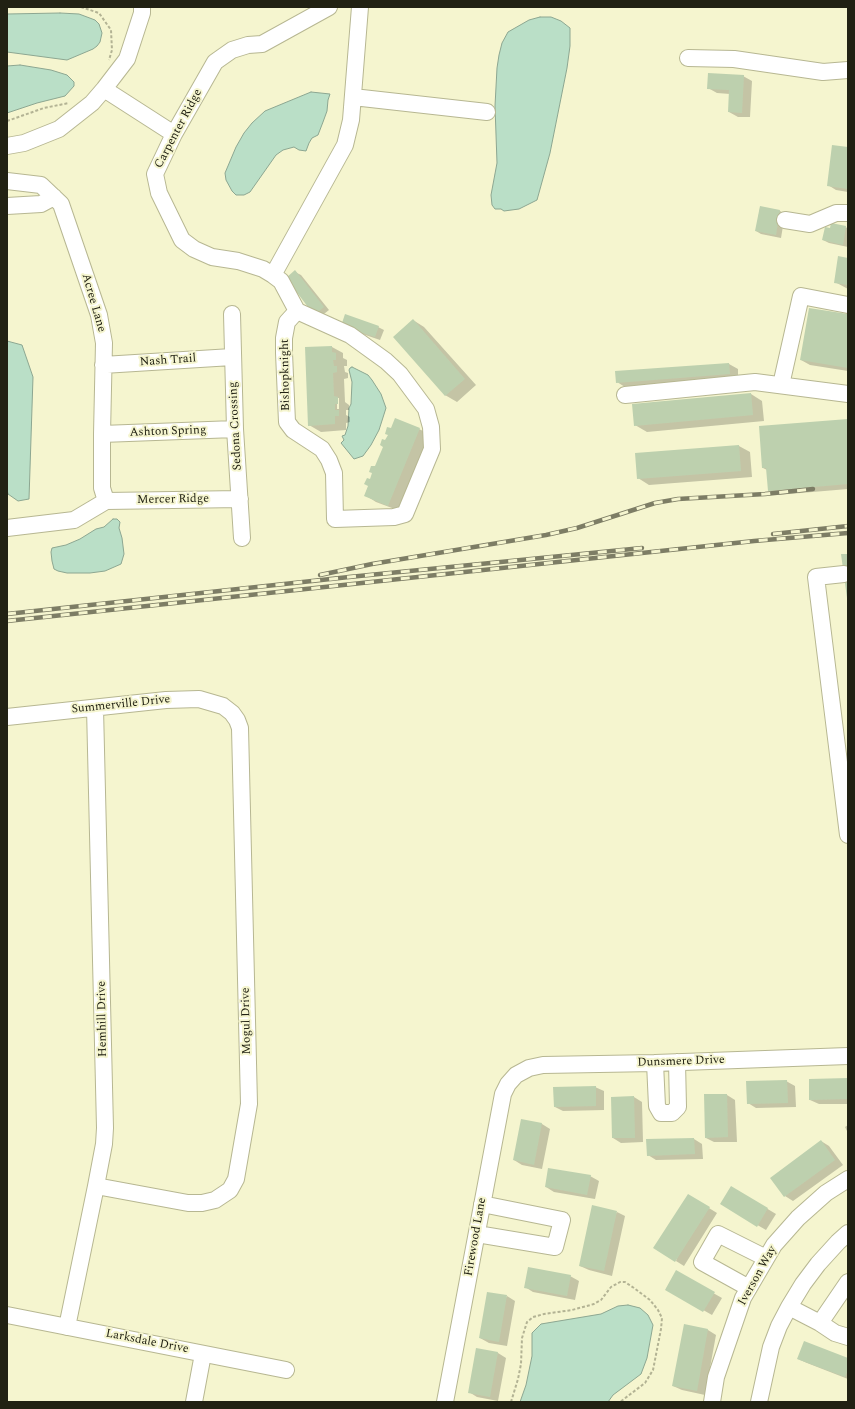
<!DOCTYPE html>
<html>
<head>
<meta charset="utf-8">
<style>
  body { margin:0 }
  #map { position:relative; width:855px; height:1409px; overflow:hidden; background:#f5f5cf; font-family:Spectral,serif }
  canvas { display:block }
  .frame { position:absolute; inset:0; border:8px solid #212113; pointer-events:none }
</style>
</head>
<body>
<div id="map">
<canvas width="855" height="1409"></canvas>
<div class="frame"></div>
</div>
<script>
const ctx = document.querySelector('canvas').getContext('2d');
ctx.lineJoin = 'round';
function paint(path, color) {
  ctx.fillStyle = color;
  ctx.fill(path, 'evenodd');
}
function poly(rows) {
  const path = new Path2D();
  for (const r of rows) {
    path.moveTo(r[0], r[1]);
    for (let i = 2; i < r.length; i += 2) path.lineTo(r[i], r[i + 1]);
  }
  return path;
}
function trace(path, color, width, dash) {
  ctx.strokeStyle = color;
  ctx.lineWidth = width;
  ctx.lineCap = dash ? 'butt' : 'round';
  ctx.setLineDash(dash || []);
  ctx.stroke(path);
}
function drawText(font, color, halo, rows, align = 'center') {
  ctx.font = font + ' Spectral,serif';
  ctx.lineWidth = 4;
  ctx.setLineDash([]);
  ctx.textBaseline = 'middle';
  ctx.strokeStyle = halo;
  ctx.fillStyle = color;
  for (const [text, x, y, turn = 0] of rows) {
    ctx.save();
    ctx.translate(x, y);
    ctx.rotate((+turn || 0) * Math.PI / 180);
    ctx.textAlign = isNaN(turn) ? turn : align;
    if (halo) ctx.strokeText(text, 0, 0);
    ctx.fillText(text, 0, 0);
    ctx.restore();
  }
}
const water = poly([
  [60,13,79,14,95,20,99,24,102,33,100,42,97,46,93,49,67,60,7,52,7,14,60,13],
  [540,17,551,17,561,21,570,28,570,46,567,68,550,153,537,200,519,209,504,211,501,209,495,209,492,205,491,195,497,163,495,106,497,68,499,55,502,43,508,32,529,20,540,17],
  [20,65,51,70,67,75,74,82,74,86,65,96,37,103,7,113,7,66,20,65],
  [311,92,330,94,328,100,327,111,323,122,318,135,312,138,309,143,306,151,299,150,294,147,283,150,276,155,250,192,244,195,236,195,232,191,226,180,225,173,236,147,244,133,252,123,265,111,311,92],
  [7,341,22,345,33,377,29,499,18,501,8,494,7,490,7,341],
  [352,367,368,375,372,380,381,394,386,408,379,430,371,445,363,456,354,459,341,443,344,440,342,436,345,435,348,426,349,408,351,404,352,382,349,370,350,368,352,367],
  [113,519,117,519,120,522,119,528,122,538,124,554,121,564,105,571,90,573,67,573,58,571,54,569,52,561,51,552,52,548,66,545,80,539,96,529,104,527,113,519],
  [628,1305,640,1308,648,1315,653,1325,647,1358,641,1374,613,1395,608,1402,520,1402,526,1385,532,1356,532,1333,541,1324,601,1314,618,1306,628,1305]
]);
const shadow = poly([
  [743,76,752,81,750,117,738,117,729,112,730,94,717,93,708,88],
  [848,148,848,192,836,190,828,185],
  [760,208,780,211,785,214,781,238,761,234,756,231],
  [832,224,848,228,848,247,829,243,823,240,831,229],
  [848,259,848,289,835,282],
  [295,272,301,275,329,310,320,317],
  [848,315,848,371,810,365,801,360],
  [413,320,424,327,476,385,457,402,445,395],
  [378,327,384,330,380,340,348,329],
  [332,347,343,353,343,358,347,360,347,366,344,366,345,372,348,373,348,378,344,379,345,402,349,405,349,410,346,410,346,415,350,417,350,422,346,423,346,430,321,432,309,425],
  [337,398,339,398,339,409,337,409],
  [729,364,738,369,738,378,625,387,617,382,616,372],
  [751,394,762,401,764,421,647,432,635,425],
  [848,420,848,489,777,495,769,490,767,470,763,468],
  [419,429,431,435,400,511,376,502,365,495,386,441],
  [739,446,750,452,752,477,649,485,638,478],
  [848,1079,848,1104,819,1104,810,1100],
  [786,1081,795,1086,796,1107,756,1108,748,1103],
  [595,1087,604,1091,604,1110,563,1111,555,1107],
  [705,1095,727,1095,735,1100,737,1142,714,1142,706,1138],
  [634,1097,642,1102,643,1142,621,1143,613,1138],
  [522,1120,542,1124,550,1129,542,1169,522,1165,514,1160],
  [848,1125,848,1133,845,1127],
  [694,1139,702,1144,703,1159,656,1160,648,1155],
  [821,1141,829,1146,843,1165,793,1201,785,1196],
  [590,1176,599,1181,595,1199,554,1192,546,1187],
  [731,1187,776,1214,766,1230,721,1204],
  [696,1200,717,1213,684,1266,676,1261],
  [617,1212,625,1216,612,1276,589,1270,580,1266],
  [676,1272,722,1298,712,1315,666,1289],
  [570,1276,579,1281,575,1300,533,1292,525,1287],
  [507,1296,515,1301,507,1346,489,1343,480,1338],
  [685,1325,708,1330,716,1335,705,1395,682,1390,673,1386],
  [477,1350,498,1353,506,1358,498,1401,477,1397,469,1392],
  [798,1359,848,1359,848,1379,807,1363]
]);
const building = poly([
  [708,73,744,75,742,113,728,112,729,90,707,89],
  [832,145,848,147,848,189,827,186],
  [760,206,780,210,776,235,755,231],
  [831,223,846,226,843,245,822,240,825,227,830,228],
  [838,256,848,258,848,285,834,283],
  [295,270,324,307,314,315,286,278],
  [809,308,848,314,848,368,800,360],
  [345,314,379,326,375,337,341,326],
  [413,319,465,379,445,396,393,337],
  [332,346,332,352,336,353,336,360,333,360,334,366,337,366,337,372,333,373,334,396,338,397,338,404,335,404,335,410,339,410,339,416,335,416,335,424,308,426,305,347],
  [729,363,730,374,616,383,615,371],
  [751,393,753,415,634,426,632,404],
  [395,418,420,428,388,506,364,496,368,486,364,484,367,478,370,479,372,473,369,472,371,466,375,466,383,447,380,445,382,439,385,440,388,435,385,434,387,427,391,428],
  [848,419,848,484,768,491,766,468,762,468,759,426],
  [739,445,741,471,637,479,635,453],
  [841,554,848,554,848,598,847,598],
  [848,1078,848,1099,809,1100,809,1079],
  [787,1080,788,1103,747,1104,746,1081],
  [596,1086,596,1106,554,1107,553,1087],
  [704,1094,727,1094,728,1137,705,1138],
  [634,1096,635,1138,612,1138,611,1097],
  [521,1119,542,1123,534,1165,513,1160],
  [694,1138,695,1154,647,1156,646,1139],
  [821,1140,835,1160,784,1197,770,1178],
  [548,1168,591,1175,587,1195,545,1187],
  [731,1186,768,1208,757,1227,720,1204],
  [688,1194,710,1207,675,1262,653,1248],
  [592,1205,617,1211,604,1271,579,1266],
  [528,1267,571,1275,567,1296,524,1288],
  [676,1270,715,1292,703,1312,665,1290],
  [487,1292,507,1295,499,1342,479,1338],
  [684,1324,708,1329,697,1391,672,1386],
  [804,1341,848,1358,848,1370,845,1377,797,1359],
  [476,1348,498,1352,490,1397,468,1393]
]);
const path = poly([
  [81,7,99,13,111,30,112,50,109,60],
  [7,121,44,108,69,103],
  [511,1402,518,1379,521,1364,522,1338,527,1322,533,1317,544,1314,572,1310,594,1304,601,1300,611,1287,620,1282,625,1282,634,1288,650,1300,658,1310,662,1318,661,1329,653,1370,645,1383,620,1402]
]);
const minor = poly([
  [688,58,734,59,823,72,848,70],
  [104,89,174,134],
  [353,97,487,112],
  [7,146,24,143,59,129,92,103,104,89,127,59,142,13,142,7],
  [7,181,41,185,61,204,99,315,104,343,102,434,102,488,106,501,74,520,7,528],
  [7,206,41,204,54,197],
  [785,220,810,224,836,213,848,213],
  [273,275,345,145,351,120,360,7],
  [297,311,287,322,284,338,284,353,287,422,293,430,322,449,329,460,334,473,335,519,394,517,405,514,432,449,431,427,426,409,400,374,386,361,350,335,297,311,281,281,273,275,263,269,238,261,212,257,194,249,182,240,159,193,155,174,174,134,215,62,232,50,248,45,262,44,329,7],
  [232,314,235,429,242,538],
  [103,365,232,357],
  [781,385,801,296,848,305],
  [625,395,755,382,848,394],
  [102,434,235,429],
  [106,501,240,499],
  [844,574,816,577,848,835],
  [7,717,166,700,199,699,223,706,232,713,237,720,240,728,249,1104,236,1179,230,1190,215,1200,202,1203,188,1203,96,1186],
  [655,1063,657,1106,661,1113,672,1113,678,1107,677,1062],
  [477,1234,555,1247,562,1220,482,1204],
  [749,1288,702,1262,718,1234,766,1258],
  [789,1307,820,1323,835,1333,848,1337],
  [7,1315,286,1370],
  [820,1323,848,1282],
  [67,1327,96,1186,104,1144,105,1128,95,708],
  [194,1402,203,1354],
  [445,1402,503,1094,508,1084,516,1075,529,1068,543,1065,655,1063,848,1056],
  [712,1402,716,1377,743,1298,774,1245,798,1218,826,1193,848,1179],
  [759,1402,771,1347,779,1326,789,1307,803,1284,818,1264,838,1242,848,1233]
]);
const rail = poly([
  [773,534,848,526],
  [320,575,372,564,546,535,577,528,655,503,678,499,765,494,813,489],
  [7,614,349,577,642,548],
  [7,621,754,541,848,533]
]);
const streetNames = [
  ["Carpenter Ridge",179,129,-62],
  ["Acree Lane",93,303,74],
  ["Nash Trail",168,361,-4],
  ["Bishopknight",286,375,-91],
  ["Sedona Crossing",236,426,-93],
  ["Ashton Spring",168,432,-2],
  ["Mercer Ridge",173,500,-1],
  ["Summerville Drive",121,705,-6],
  ["Hemhill Drive",103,1019,-91],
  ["Mogul Drive",247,1021,-91],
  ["Dunsmere Drive",681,1062,-2],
  ["Firewood Lane",476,1237,-80],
  ["Iverson Way",758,1276,-61],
  ["Larksdale Drive",147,1342,11]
];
paint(water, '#badfc7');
trace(water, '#8ca691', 1);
paint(shadow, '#0003');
paint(building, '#bdd0ae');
trace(minor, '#b7b792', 18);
trace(path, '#b3b394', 2, [3, 2]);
trace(minor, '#fff', 16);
trace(rail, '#7d7d65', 4.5);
trace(rail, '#f5f5cf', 3, [9]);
drawText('12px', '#212113', '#f5f5cf', streetNames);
</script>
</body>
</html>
